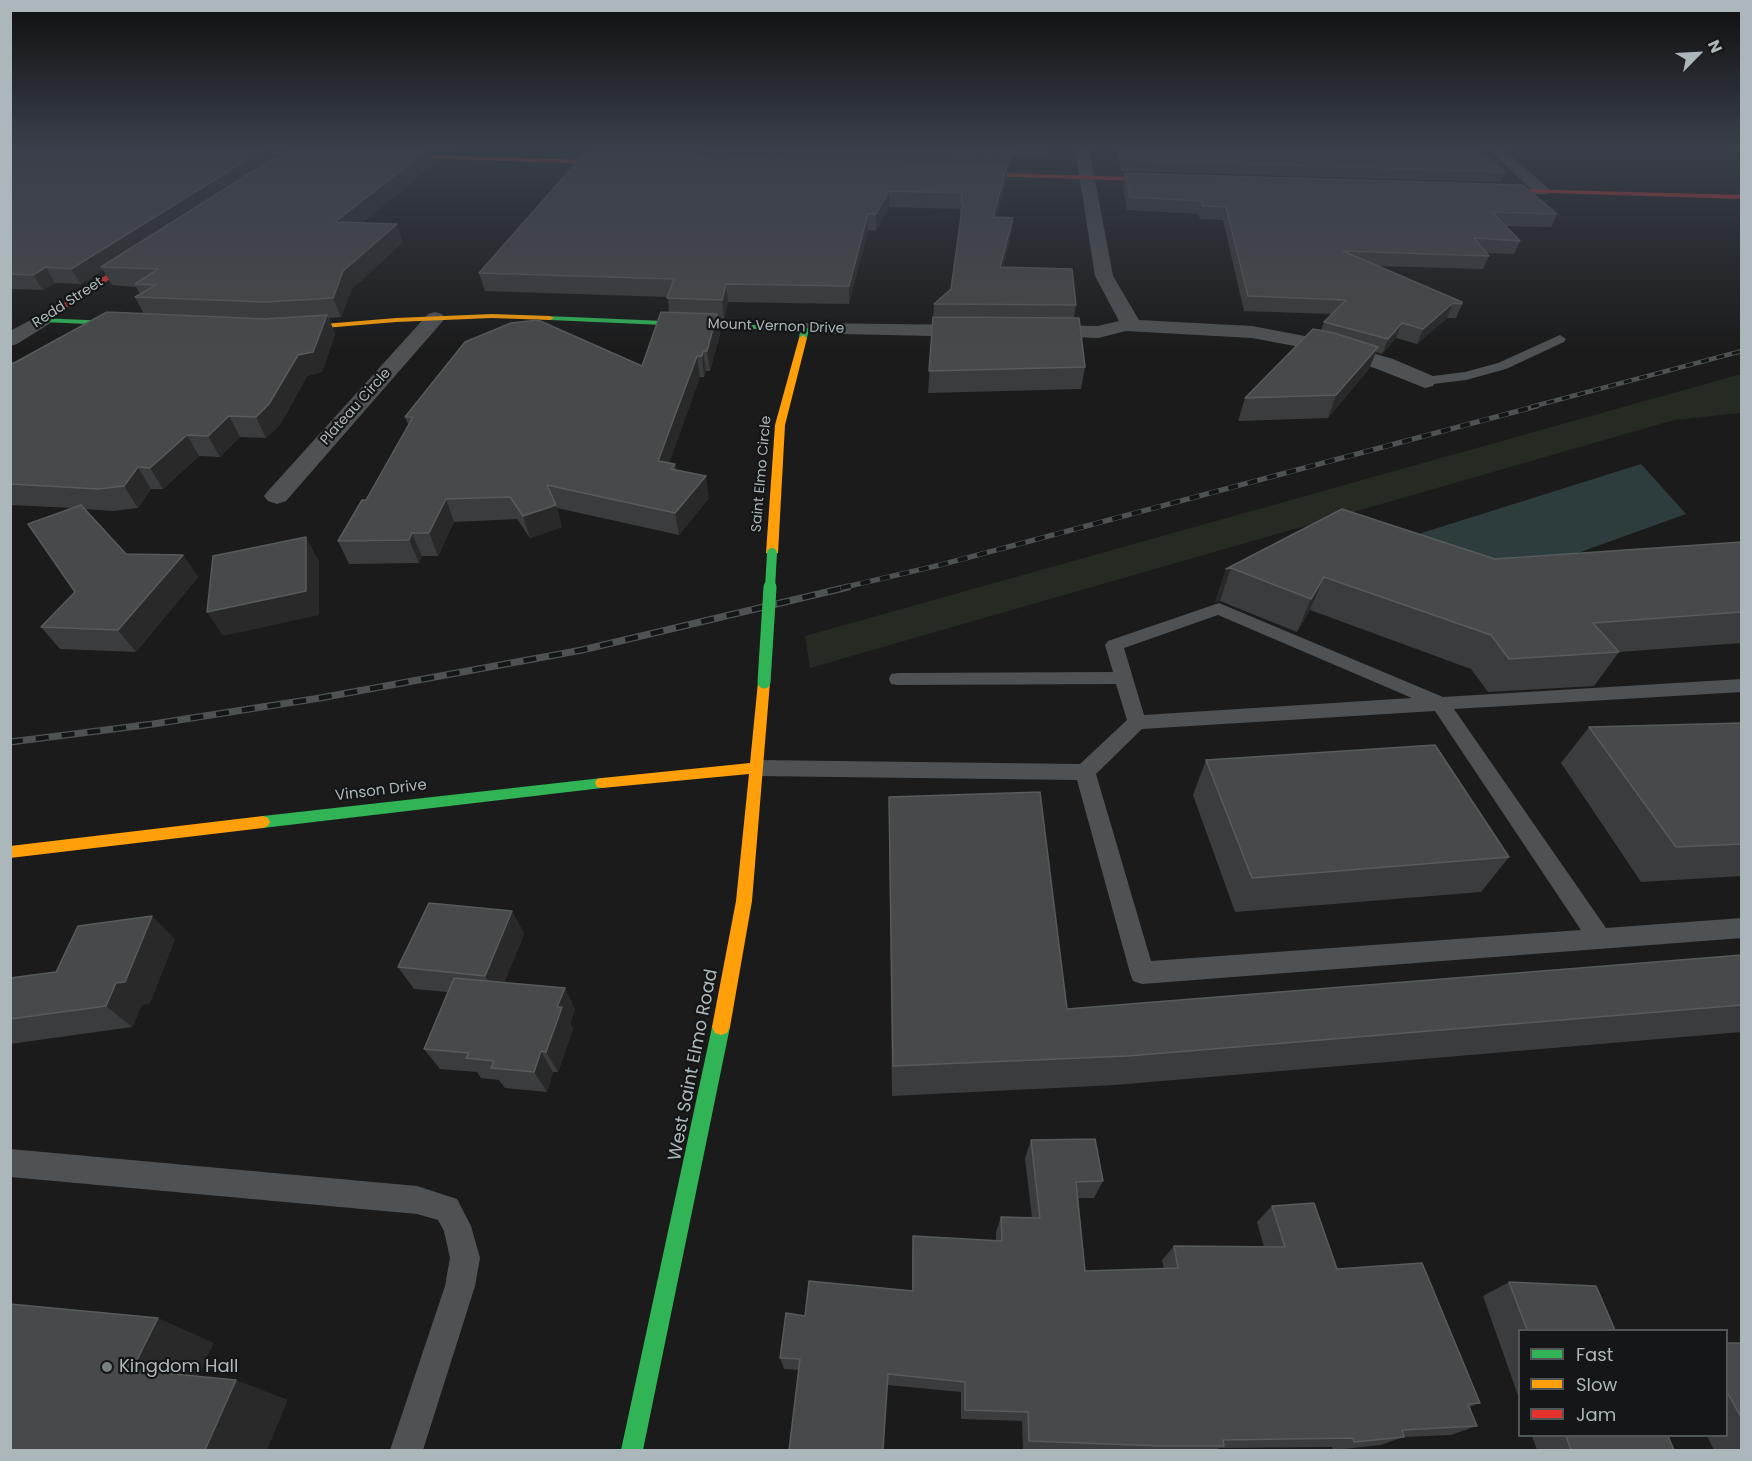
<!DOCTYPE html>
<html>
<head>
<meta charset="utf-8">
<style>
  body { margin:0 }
  #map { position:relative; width:1752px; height:1461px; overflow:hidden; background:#1b1b1b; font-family:Poppins,sans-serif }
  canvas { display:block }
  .frame { position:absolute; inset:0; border:12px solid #acb7bb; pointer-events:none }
  .legend { position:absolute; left:1518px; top:1329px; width:210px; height:108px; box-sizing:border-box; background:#151617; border:2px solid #515659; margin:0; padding:8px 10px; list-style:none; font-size:18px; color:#acb7bb }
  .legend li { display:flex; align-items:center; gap:12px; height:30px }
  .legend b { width:30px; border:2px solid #515659 }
  .north { position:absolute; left:1668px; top:24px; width:60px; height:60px; -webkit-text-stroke:4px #151617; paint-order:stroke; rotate:66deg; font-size:16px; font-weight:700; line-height:24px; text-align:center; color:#acb7bb }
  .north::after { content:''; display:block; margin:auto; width:21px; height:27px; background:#acb7bb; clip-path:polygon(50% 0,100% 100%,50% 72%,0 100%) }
</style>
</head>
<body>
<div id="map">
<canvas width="1752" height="1461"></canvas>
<div class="frame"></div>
<ul class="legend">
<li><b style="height:8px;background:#30b455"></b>Fast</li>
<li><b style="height:8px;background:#ff9f0a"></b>Slow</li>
<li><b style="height:8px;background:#e5322d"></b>Jam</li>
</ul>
<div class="north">N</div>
</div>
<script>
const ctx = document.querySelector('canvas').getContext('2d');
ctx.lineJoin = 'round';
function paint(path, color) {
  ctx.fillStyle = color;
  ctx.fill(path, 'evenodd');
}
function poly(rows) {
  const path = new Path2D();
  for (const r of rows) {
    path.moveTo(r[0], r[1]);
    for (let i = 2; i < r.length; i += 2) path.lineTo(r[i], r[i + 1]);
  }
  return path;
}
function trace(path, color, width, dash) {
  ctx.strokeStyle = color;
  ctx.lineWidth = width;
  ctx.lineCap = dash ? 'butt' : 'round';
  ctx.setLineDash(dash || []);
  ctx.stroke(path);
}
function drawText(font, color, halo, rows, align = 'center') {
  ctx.font = font + ' Poppins,sans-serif';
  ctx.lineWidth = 4.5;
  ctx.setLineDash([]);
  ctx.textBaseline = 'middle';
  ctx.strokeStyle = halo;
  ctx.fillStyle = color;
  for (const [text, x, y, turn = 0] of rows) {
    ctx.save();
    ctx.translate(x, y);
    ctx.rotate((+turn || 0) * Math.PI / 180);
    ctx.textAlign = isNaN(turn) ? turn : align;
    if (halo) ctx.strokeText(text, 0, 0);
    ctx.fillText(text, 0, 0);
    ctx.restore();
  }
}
const green = poly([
  [1741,374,1741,413,1674,420,810,668,805,636]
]);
const water = poly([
  [1641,464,1686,514,1483,587,1377,547]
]);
const lane = poly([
  [1730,148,1742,148,1742,154,1731,150,1730,148],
  [1560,335,1566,339,1564,342,1506,369,1466,380,1425,385,1419,381,1425,377,1465,372,1498,363,1560,335],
  [1219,603,1443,697,1742,679,1742,692,1454,709,1606,928,1742,918,1742,938,1142,984,1133,981,1130,973,1077,780,757,776,750,773,747,768,750,763,757,760,1080,764,1127,720,1116,684,898,685,891,684,889,679,891,674,898,673,1113,672,1105,645,1108,641,1219,603],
  [1218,615,1412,698,1144,715,1124,648,1218,615],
  [1435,711,1581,930,1151,961,1096,774,1142,729,1435,711],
  [10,1149,417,1186,457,1199,471,1226,480,1258,475,1286,423,1450,390,1450,445,1286,450,1258,444,1231,438,1220,417,1214,10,1177,10,1149]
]);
const street = poly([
  [1075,148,1089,148,1113,276,1139,320,1252,326,1331,341,1393,359,1433,376,1436,381,1433,386,1425,388,1377,369,1327,352,1252,338,1126,331,1098,338,1028,335,1025,331,1028,327,1035,325,1098,326,1119,321,1095,276,1075,148],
  [1487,148,1502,148,1548,188,1550,191,1548,194,1536,194,1487,148],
  [435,312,442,314,445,318,442,322,286,501,277,504,268,501,264,496,268,491,428,314,435,312],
  [42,314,49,316,52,320,49,324,17,344,10,346,10,331,42,314],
  [805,323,977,325,984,327,987,331,984,335,977,337,798,333,795,329,798,325,805,323]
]);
const fast = poly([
  [547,316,805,327,809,329,807,338,803,341,799,338,800,331,550,320,547,320,547,316],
  [39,318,135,322,139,324,135,326,42,322,38,320,39,318],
  [602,778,607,779,609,783,607,787,602,788,263,828,258,826,256,822,258,818,263,816,602,778],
  [721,1019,727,1021,730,1027,643,1450,621,1450,712,1027,715,1021,721,1019]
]);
const slow = poly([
  [492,314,550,316,554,318,550,320,492,318,396,322,288,331,284,329,288,327,396,318,492,314],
  [803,335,807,338,785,425,778,553,772,556,766,553,775,425,799,338,803,335],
  [764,678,770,682,752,901,730,1027,727,1033,721,1035,715,1033,712,1027,736,901,749,774,602,788,597,787,595,783,597,779,602,778,750,763,758,682,764,678],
  [263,816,268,818,270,822,268,826,263,828,10,858,10,846,263,816]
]);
const jam = poly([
  [226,151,324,152,327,154,324,156,224,154,226,151],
  [388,154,621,161,624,163,621,165,386,157,388,154],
  [961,172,1170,178,1173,180,1170,182,959,175,961,172],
  [1483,188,1742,195,1742,199,1485,191,1483,188],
  [141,252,148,254,45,322,38,320,141,252]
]);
const railFar2 = poly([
  [1531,407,1742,351]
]);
const railFar1 = poly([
  [841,588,940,565,1537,406]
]);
const rail = poly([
  [10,742,153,724,320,698,582,650,848,587]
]);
const fastBridgeFar1 = poly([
  [770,588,772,553]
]);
const fastBridge = poly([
  [764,682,770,587]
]);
const wall = poly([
  [10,148,270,148,274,158,290,148,455,148,451,150,431,150,435,163,362,223,403,242,351,290,341,317,329,318,335,334,322,372,307,376,280,425,266,438,240,437,220,457,199,456,163,489,151,489,138,508,113,511,84,509,126,554,183,555,198,577,136,652,60,649,41,627,75,592,72,508,10,505,10,363,14,363,144,314,135,297,140,294,136,287,112,285,103,270,81,284,55,283,43,290,10,289],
  [597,148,1044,148,1043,157,1013,156,1010,167,1007,167,1006,181,996,217,1013,218,1011,235,1003,267,1076,305,1074,318,1085,367,1081,389,928,393,934,304,951,289,961,219,960,219,960,209,889,207,876,231,868,230,849,304,728,302,724,319,718,318,720,334,710,371,706,371,704,377,700,377,669,463,675,464,676,470,709,498,679,535,557,508,562,527,530,538,517,519,454,522,438,556,422,556,419,563,349,564,338,541,366,500,409,426,405,417,642,366,669,312,668,297,485,291,479,273,598,153],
  [1117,148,1478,148,1505,172,1501,182,1121,171],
  [1125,173,1557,214,1551,227,1506,226,1520,241,1514,254,1486,253,1489,256,1483,269,1378,266,1462,304,1456,318,1447,318,1417,344,1396,338,1382,354,1376,352,1369,369,1328,418,1238,421,1245,398,1321,331,1324,322,1332,314,1244,311,1223,220,1200,219,1198,214,1127,210,1123,185],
  [1342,509,1495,559,1742,542,1742,643,1619,652,1594,686,1488,692,1471,669,1310,610,1297,632,1220,601,1215,602,1226,569],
  [1742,723,1742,876,1641,882,1561,763,1589,727],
  [1206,760,1509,857,1481,892,1235,912,1193,795],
  [889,797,1067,1009,1742,955,1742,1032,1115,1085,892,1096,889,832],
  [512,911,524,934,504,983,565,988,575,1010,570,1023,573,1029,558,1072,553,1072,547,1092,505,1088,499,1080,481,1078,477,1072,440,1069,424,1049,448,992,414,989,398,967],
  [175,939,150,1003,142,1005,132,1027,10,1044,10,978,56,972],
  [1031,1140,1103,1181,1094,1198,1078,1198,1085,1271,1164,1269,1162,1260,1174,1246,1264,1247,1257,1222,1272,1206,1480,1403,1469,1407,1477,1426,1451,1435,1403,1437,1381,1445,1333,1450,1332,1447,1220,1448,1215,1450,1061,1450,1023,1449,1022,1421,961,1419,961,1392,887,1385,799,1370,784,1369,780,1358,805,1316,912,1291,912,1251,913,1236,996,1241,996,1232,1001,1217,1032,1218,1025,1158],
  [1509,1282,1615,1330,1520,1330,1520,1401,1483,1296],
  [1726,1343,1742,1343,1742,1450,1714,1450,1707,1436,1726,1436],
  [1532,1436,1668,1436,1674,1450,1537,1450]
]);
const shadedWall = poly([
  [266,148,270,148,275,159,101,267,103,270,81,284,71,269],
  [430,148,435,163,342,240,335,222],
  [1014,148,1013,156,1010,167,1010,158],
  [1007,166,1006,181,991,233,993,217],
  [889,191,889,207,876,231,876,214],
  [868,214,868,230,849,304,849,286],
  [1013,218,1011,235,999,284,1000,267],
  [397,224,403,242,351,290,341,317,333,298,343,271],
  [46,267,55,283,43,290,33,275],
  [726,284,728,302,724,319,722,300],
  [1453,303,1447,318,1417,344,1423,329],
  [717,314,720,334,710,371,707,351],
  [327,315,335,334,322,372,307,376,280,425,266,438,256,417,298,355],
  [1402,323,1396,338,1382,354,1388,339],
  [1378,347,1369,369,1328,418,1336,395],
  [703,351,706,371,704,377,702,356],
  [697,356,700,377,662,483,658,461],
  [229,416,240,437,220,457,208,436],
  [187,435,199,456,163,489,150,468],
  [138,467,151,489,138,508,124,486],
  [706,476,709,498,679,535,675,513],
  [446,499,454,522,438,556,429,533],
  [556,505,562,527,530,538,523,516],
  [412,533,422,556,419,563,409,540],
  [306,537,319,561,319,615,223,636,207,612],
  [183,555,198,577,136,652,118,630],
  [1231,568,1220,601,1215,602,1226,569],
  [1324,577,1310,610,1297,632,1311,599],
  [512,911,524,934,498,998,485,976],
  [152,916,175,939,150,1003,142,1005,132,1027,106,1006,116,983],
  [565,988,575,1010,570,1023,573,1029,558,1072,546,1052,557,1007],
  [541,1051,553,1072,547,1092,534,1072],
  [158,1318,214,1343,191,1391,132,1370],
  [236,1380,288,1400,267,1450,205,1450]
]);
const building = poly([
  [10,148,266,148,71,269,46,267,33,275,10,274,10,148],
  [290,148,430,148,335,222,397,224,343,271,333,298,265,302,135,297,156,285,135,284,158,269,101,267,290,148],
  [649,148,1014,148,1010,158,649,148],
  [1120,148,1478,148,1505,172,1123,160,1120,148],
  [585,153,1007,166,993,217,1013,218,1000,267,1072,269,1076,305,934,304,951,289,963,202,961,202,962,193,889,191,876,214,868,214,849,286,726,284,722,300,667,298,674,279,479,273,585,153],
  [1125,173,1523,185,1557,214,1492,212,1520,241,1474,238,1489,256,1343,251,1462,302,1462,304,1453,303,1423,329,1402,323,1388,339,1324,322,1346,300,1248,296,1226,207,1203,206,1201,201,1130,197,1125,173],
  [107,312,265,319,327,315,313,352,298,355,269,404,256,417,229,416,208,436,187,435,150,468,138,467,124,486,98,489,10,484,10,363,14,363,107,312],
  [661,312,717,314,707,351,703,351,702,356,697,356,658,461,675,464,671,469,706,476,675,513,547,485,556,505,523,516,510,497,446,499,429,533,412,533,409,540,338,541,362,500,366,500,413,417,405,417,465,342,511,323,538,320,642,366,661,312],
  [933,317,1079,318,1085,367,929,371,933,317],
  [1313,329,1334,333,1378,347,1336,395,1245,398,1313,329],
  [81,505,126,554,183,555,118,630,41,627,75,592,28,524,81,505],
  [1342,509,1495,559,1742,542,1742,612,1593,623,1619,652,1509,659,1491,635,1324,577,1311,599,1231,568,1226,569,1342,509],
  [306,537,306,591,207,612,213,556,306,537],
  [1742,723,1742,844,1676,847,1589,727,1742,723],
  [1435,745,1509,857,1252,878,1206,760,1435,745],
  [1040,792,1067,1009,1742,955,1742,1005,1128,1056,893,1066,889,797,1040,792],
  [429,903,512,911,485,976,398,967,429,903],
  [152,916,125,982,116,983,106,1006,10,1019,10,978,56,972,78,926,152,916],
  [454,978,565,988,557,1007,562,1007,546,1052,541,1051,534,1072,491,1068,494,1061,466,1058,469,1053,424,1049,454,978],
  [1095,1139,1103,1181,1076,1182,1085,1271,1178,1268,1174,1246,1285,1247,1272,1206,1314,1203,1337,1269,1422,1263,1480,1403,1468,1404,1477,1426,1402,1430,1404,1437,1354,1442,1353,1438,1223,1440,1224,1446,1161,1446,1029,1441,1028,1412,965,1410,965,1382,888,1374,883,1450,789,1450,800,1359,780,1358,786,1313,805,1316,809,1281,913,1291,913,1236,1002,1241,1001,1217,1040,1218,1031,1140,1095,1139],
  [1509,1282,1596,1286,1615,1330,1527,1330,1509,1282],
  [10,1304,158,1318,132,1370,236,1380,205,1450,10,1450,10,1304],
  [1726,1343,1742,1343,1742,1419,1726,1390,1726,1343],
  [1566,1436,1668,1436,1674,1450,1571,1450,1566,1436]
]);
const markers = [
  [107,1367,6,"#798083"]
];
const farStreetnames = [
  ["Redd Street",68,303,-33],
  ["Mount Vernon Drive",776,327,2],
  ["Plateau Circle",356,407,-48],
  ["Saint Elmo Circle",762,474,-85]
];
const streetNames = [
  ["Vinson Drive",381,791,-7]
];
const nearStreetnames = [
  ["West Saint Elmo Road",694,1065,-79]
];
const nearPoinames = [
  ["Kingdom Hall",119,1367]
];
paint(green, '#252a22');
paint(water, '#2d3d3d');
paint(lane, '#4f5254');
paint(street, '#4f5254');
paint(fast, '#30b455');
paint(slow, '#ff9f0a');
paint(jam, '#e5322d');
trace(railFar2, '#4f5253', 4.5);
trace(railFar1, '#4f5253', 5);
trace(rail, '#4f5253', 7);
trace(railFar2, '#151617', 3, [8]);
trace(railFar1, '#151617', 4, [10]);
trace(rail, '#151617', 4.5, [13]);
trace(fastBridgeFar1, '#30b455', 10);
trace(fastBridge, '#30b455', 13);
paint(wall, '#3b3c3d');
paint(shadedWall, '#292929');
paint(building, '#48494a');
trace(building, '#575b5c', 1.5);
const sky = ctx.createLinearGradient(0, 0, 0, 352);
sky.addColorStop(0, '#0f0f0f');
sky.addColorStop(0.42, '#393f4a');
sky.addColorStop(1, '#393f4a00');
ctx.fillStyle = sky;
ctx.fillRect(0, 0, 1752, 352);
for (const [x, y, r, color] of markers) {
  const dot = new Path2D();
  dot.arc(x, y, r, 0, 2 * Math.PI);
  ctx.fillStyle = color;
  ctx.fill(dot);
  trace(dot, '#151617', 2);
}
drawText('14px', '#acb7bb', '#151617', farStreetnames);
drawText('15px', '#acb7bb', '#151617', streetNames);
drawText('18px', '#acb7bb', '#151617', nearStreetnames);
drawText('18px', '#acb7bb', '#151617', nearPoinames, 'left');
</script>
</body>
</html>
